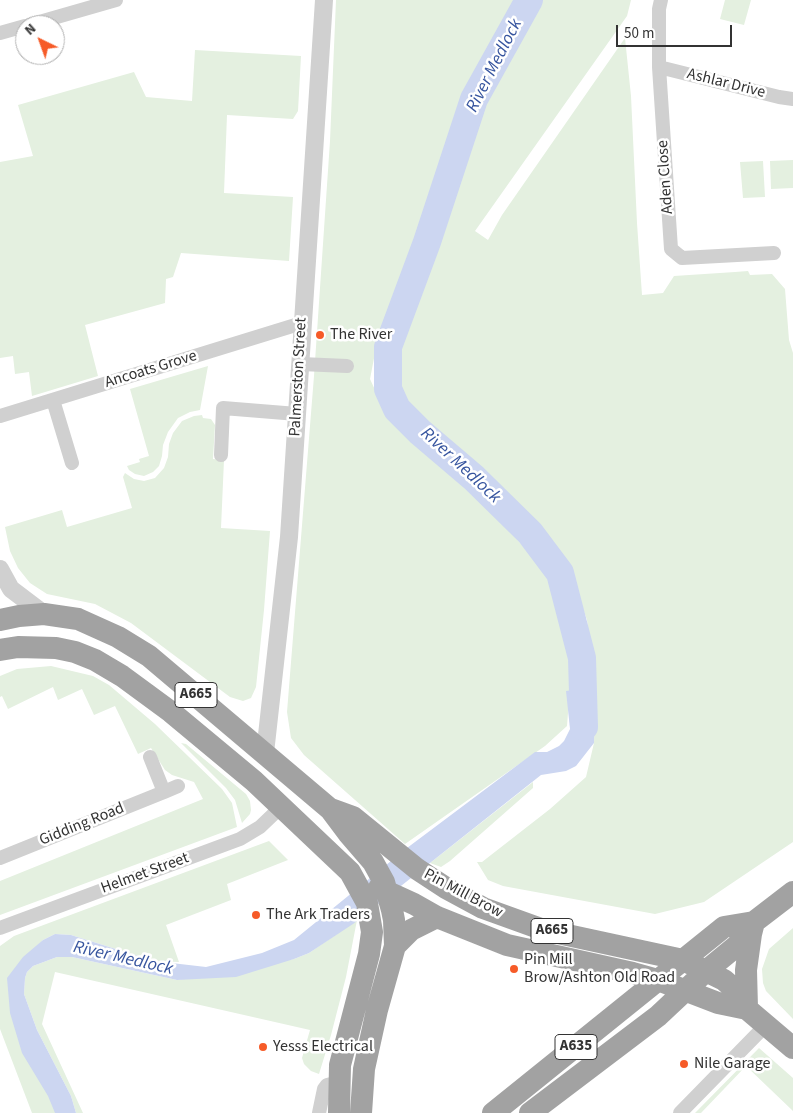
<!DOCTYPE html>
<html>
<head>
<meta charset="utf-8">
<style>
  body { margin:0 }
  #map { position:relative; width:793px; height:1113px; overflow:hidden; background:#fff; font-family:"Source Sans 3",sans-serif }
  canvas { display:block }
  .north { position:absolute; left:15px; top:15px; width:50px; height:50px; box-sizing:border-box; background:#fff; border:1px solid #adadad; border-radius:50%; rotate:318deg; font-size:14px; font-weight:700; line-height:20px; text-align:center; color:#333 }
  .north::after { content:''; display:block; margin:auto; width:18px; height:22px; background:#f65b28; clip-path:polygon(50% 0,100% 100%,50% 72%,0 100%) }
  .scale { position:absolute; left:616px; top:25px; width:116px; height:22px; box-sizing:border-box; border:2px solid #333; border-top:0; padding-left:6px; font-size:15px; line-height:18px; white-space:nowrap; color:#333; -webkit-text-stroke:4px #fff; paint-order:stroke }
</style>
</head>
<body>
<div id="map">
<canvas width="793" height="1113"></canvas>
<div class="north">N</div>
<div class="scale">50 m</div>
</div>
<script>
const ctx = document.querySelector('canvas').getContext('2d');
ctx.lineJoin = 'round';
function paint(path, color) {
  ctx.fillStyle = color;
  ctx.fill(path, 'evenodd');
}
function poly(rows) {
  const path = new Path2D();
  for (const r of rows) {
    path.moveTo(r[0], r[1]);
    for (let i = 2; i < r.length; i += 2) path.lineTo(r[i], r[i + 1]);
  }
  return path;
}
function trace(path, color, width, dash) {
  ctx.strokeStyle = color;
  ctx.lineWidth = width;
  ctx.lineCap = dash ? 'butt' : 'round';
  ctx.setLineDash(dash || []);
  ctx.stroke(path);
}
function drawText(font, color, halo, rows, align = 'center') {
  ctx.font = font + ' "Source Sans 3",sans-serif';
  ctx.lineWidth = 5;
  ctx.setLineDash([]);
  ctx.textBaseline = 'middle';
  ctx.strokeStyle = halo;
  ctx.fillStyle = color;
  for (const [text, x, y, turn = 0] of rows) {
    ctx.save();
    ctx.translate(x, y);
    ctx.rotate((+turn || 0) * Math.PI / 180);
    ctx.textAlign = isNaN(turn) ? turn : align;
    if (halo) ctx.strokeText(text, 0, 0);
    ctx.fillText(text, 0, 0);
    ctx.restore();
  }
}
const green = poly([
  [336,0,522,0,470,99,419,243,376,348,370,379,386,414,414,441,498,518,539,564,557,593,572,661,567,726,545,746,405,844,304,755,291,738,287,712,314,376,330,141],
  [541,0,631,0,627,16,475,231,488,240,502,215,625,38,631,96,637,223,642,295,663,293,674,276,735,272,748,271,750,275,772,274,785,289,789,340,793,353,793,842,704,902,655,914,503,886,488,880,477,862,482,862,550,809,586,777,594,743,595,687,587,620,568,565,416,421,398,384,402,341,485,103],
  [725,0,751,0,744,25,720,19],
  [195,50,301,56,298,111,293,119,227,115,224,193,293,197,289,261,181,253,173,277,166,279,165,303,85,325,98,376,32,396,29,372,15,374,13,356,0,358,0,162,33,156,18,105,134,72,146,97,192,101],
  [793,160,793,188,771,189,770,161],
  [763,161,765,197,743,198,740,162],
  [208,366,200,410,190,412,178,418,168,432,163,445,162,456,159,466,153,472,144,476,135,474,129,470,127,466,140,462,139,459,149,456,130,389],
  [202,415,203,418,211,419,215,425,213,459,224,460,221,528,270,531,264,610,256,687,251,698,243,701,230,697,131,623,95,604,47,594,30,583,18,568,10,551,5,527,62,510,67,527,132,508,123,477,125,473,134,479,144,481,155,478,164,468,168,457,169,444,173,433,182,421,194,416],
  [51,666,93,676,109,685,155,724,222,789,232,803,237,827,0,915,0,881,203,799,194,782,172,775,165,770,151,748,138,754,115,706,94,715,82,689,58,700,53,687,8,709,2,696,0,697,0,676,17,669],
  [181,743,186,744,246,794,250,801,251,810,250,814,242,823,235,800,226,788],
  [533,782,533,788,450,861,441,867,430,863],
  [269,841,288,860,227,884,231,900,166,925,179,962,154,961,71,935,55,934,43,940,8,978,55,1111,55,1113,32,1113,0,1029,0,946,14,936],
  [357,920,346,977,331,1035,319,1074,311,1071,304,1064,302,1058,310,1030,55,972,42,1024,83,1113,76,1113,71,1096,37,1030,24,994,25,978,27,972,33,966,57,957,72,957,177,980,294,959,309,953],
  [793,928,793,1019,766,991,763,983,762,969,769,949],
  [759,1048,793,1078,793,1111,746,1066,701,1113,695,1113]
]);
const water = poly([
  [595,687,594,743,576,766,566,771,541,775,353,924,309,953,294,959,236,977,177,980,72,957,57,957,33,966,27,972,25,978,24,994,37,1030,71,1096,76,1113,55,1113,48,1096,22,1053,10,1013,7,978,23,957,43,940,55,934,71,935,154,961,206,967,262,953,294,940,407,848,535,752,547,752,559,746,564,741,570,729,566,691]
]);
const river = poly([
  [529,0,474,99,427,242,388,347,388,389,397,409,420,432,474,478,530,533,560,573,582,658,584,727]
]);
const minor = poly([
  [661,0,659,9,659,67,671,249,682,258,774,253],
  [29,25,116,0],
  [0,33,25,26],
  [659,67,779,97,793,99],
  [301,364,347,366],
  [53,400,72,463],
  [0,416,302,323],
  [221,455,223,408,297,414],
  [164,792,178,786],
  [0,858,164,792,150,757],
  [0,928,240,839,260,827,282,806],
  [319,1113,324,1089,327,1085,339,1082],
  [680,1113,766,1025]
]);
const tertiary = poly([
  [0,569,11,589,44,614],
  [265,753,289,537,324,0]
]);
const trunk = poly([
  [0,620,19,616,44,614,78,619,118,637,149,656,330,809,348,833,373,862,384,882,392,910,394,920,395,946,377,1010,364,1069,361,1113],
  [0,650,18,647,56,648,75,652,95,660,122,676,171,712,254,781,350,872,367,903,372,932,369,954,340,1065,339,1113],
  [331,809,353,817,417,869,446,888,483,908,544,930,683,960,706,971,724,980,732,987,747,1009,793,1048],
  [379,888,414,904,437,917,507,945,633,973,658,980,718,1003,747,1009],
  [395,946,411,930,437,917],
  [747,1008,746,970,751,934],
  [493,1113,724,927,754,922,793,892],
  [530,1113,658,1016,706,971,751,934,754,922]
]);
const markers = [
  [320,335,5,"#f65b28"],
  [256,915,5,"#f65b28"],
  [514,969,5,"#f65b28"],
  [263,1047,5,"#f65b28"],
  [684,1064,5,"#f65b28"]
];
const shields = [
  [196,695,42],
  [552,931,42],
  [576,1047,42]
];
const shieldNames = [
  ["A665",196,695],
  ["A665",552,931],
  ["A635",576,1047]
];
const streetNames = [
  ["Ashlar Drive",726,84,14],
  ["Aden Close",666,177,-94],
  ["Ancoats Grove",151,370,-17],
  ["Palmerston Street",299,377,-87],
  ["Gidding Road",82,825,-22],
  ["Helmet Street",145,874,-20],
  ["Pin Mill Brow",463,894,28]
];
const poiNames = [
  ["The River",330,335],
  ["The Ark Traders",266,915],
  ["Pin Mill",524,960],
  ["Brow/Ashton Old Road",524,978],
  ["Yesss Electrical",273,1047],
  ["Nile Garage",694,1064]
];
const waterNames = [
  ["River Medlock",495,66,-63],
  ["River Medlock",460,466,43],
  ["River Medlock",123,959,13]
];
paint(green, '#e4f0e0');
paint(water, '#ccd6f1');
trace(river, '#ccd6f1', 28);
trace(minor, '#d0d0d0', 14);
trace(tertiary, '#d0d0d0', 18);
trace(trunk, '#a2a2a2', 22);
for (const [x, y, r, color] of markers) {
  const dot = new Path2D();
  dot.arc(x, y, r, 0, 2 * Math.PI);
  ctx.fillStyle = color;
  ctx.fill(dot);
  trace(dot, '#fff', 2);
}
for (const [x, y, w] of shields) {
  const box = new Path2D();
  box.roundRect(x - w / 2, y - 12.5, w, 25, 4);
  ctx.fillStyle = '#fff';
  ctx.fill(box);
  trace(box, '#333', 1);
}
drawText('bold 15px', '#333', null, shieldNames);
drawText('16px', '#333', '#fff', streetNames);
drawText('16px', '#333', '#fff', poiNames, 'left');
drawText('italic 18px', '#37559f', '#fff', waterNames);
</script>
</body>
</html>
